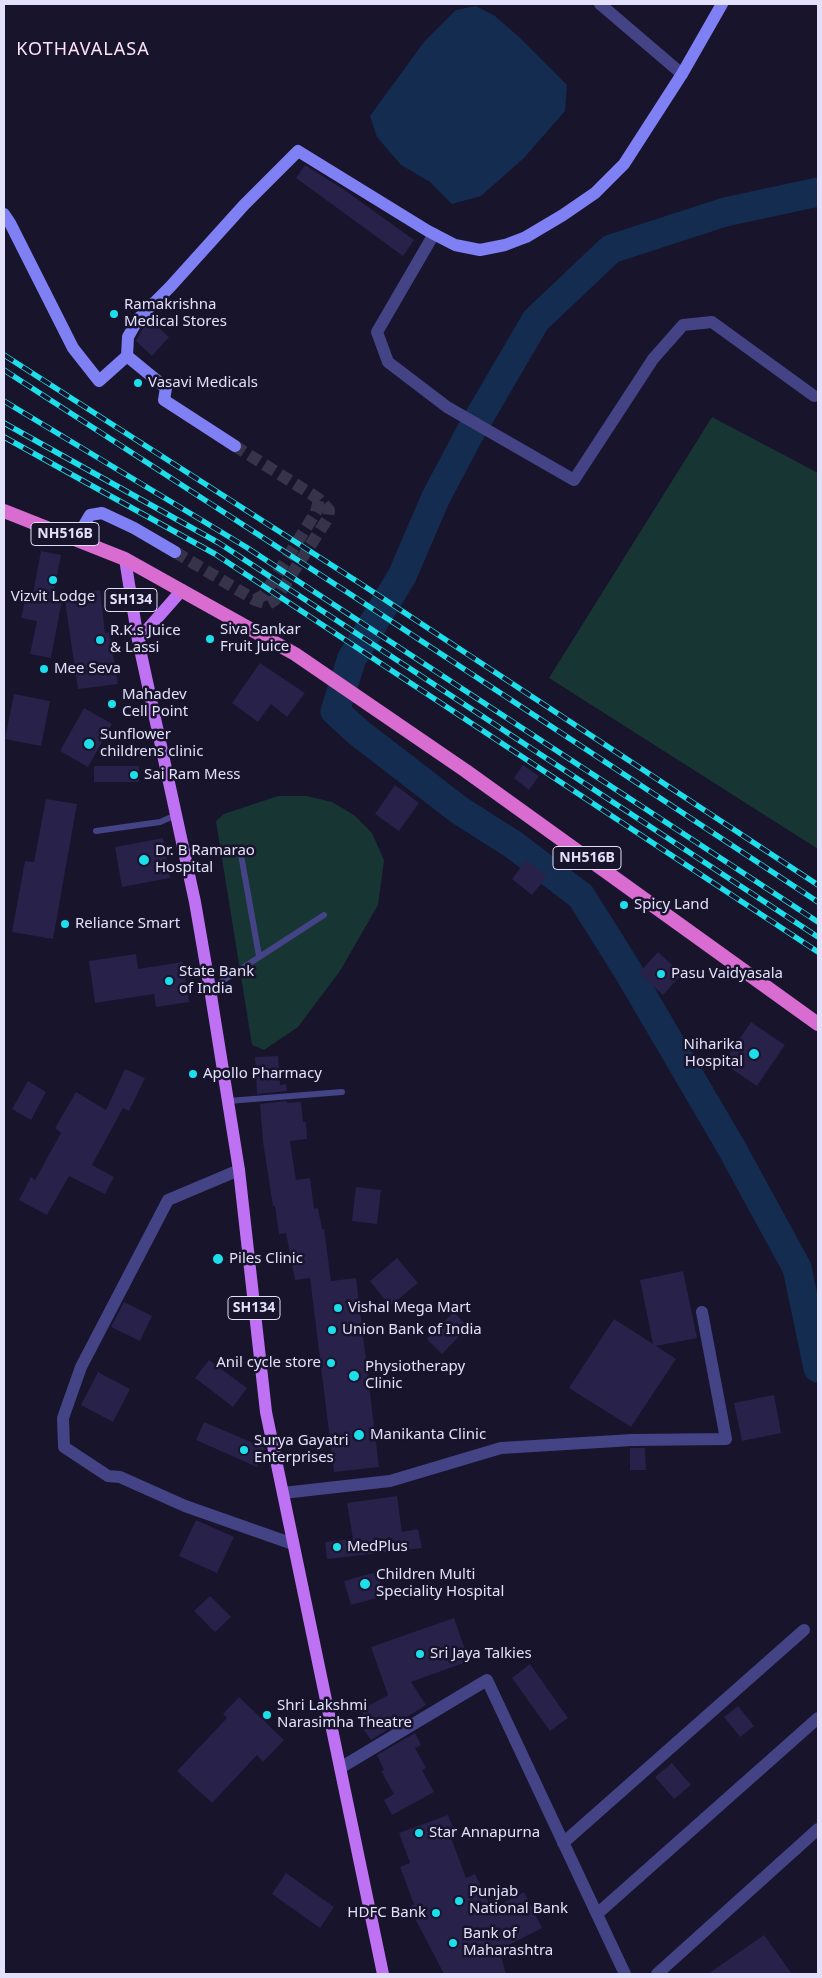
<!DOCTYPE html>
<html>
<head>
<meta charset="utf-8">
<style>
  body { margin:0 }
  #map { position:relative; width:822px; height:1978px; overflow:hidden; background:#17142b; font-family:"Noto Sans",sans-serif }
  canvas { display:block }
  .frame { position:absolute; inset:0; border:5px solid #e3e0fc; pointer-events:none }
</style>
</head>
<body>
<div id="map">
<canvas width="822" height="1978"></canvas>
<div class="frame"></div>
</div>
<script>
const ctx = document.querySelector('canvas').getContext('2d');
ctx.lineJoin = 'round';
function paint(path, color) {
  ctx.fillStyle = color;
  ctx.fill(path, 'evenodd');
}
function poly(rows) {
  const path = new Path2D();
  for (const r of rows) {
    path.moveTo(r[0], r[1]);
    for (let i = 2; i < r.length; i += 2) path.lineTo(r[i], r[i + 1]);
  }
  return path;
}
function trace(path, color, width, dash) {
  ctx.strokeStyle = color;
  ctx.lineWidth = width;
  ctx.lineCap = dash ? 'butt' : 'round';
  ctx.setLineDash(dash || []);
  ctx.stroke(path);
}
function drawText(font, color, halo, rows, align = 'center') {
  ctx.font = font + ' "Noto Sans",sans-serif';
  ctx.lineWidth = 5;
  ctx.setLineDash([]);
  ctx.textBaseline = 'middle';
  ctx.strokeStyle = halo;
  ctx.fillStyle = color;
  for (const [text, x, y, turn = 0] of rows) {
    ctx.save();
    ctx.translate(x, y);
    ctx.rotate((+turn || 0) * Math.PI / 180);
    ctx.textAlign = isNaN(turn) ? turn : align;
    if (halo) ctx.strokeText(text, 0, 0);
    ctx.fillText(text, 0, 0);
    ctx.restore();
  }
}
const green = poly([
  [712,417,818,473,818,849,549,678],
  [278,796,307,796,332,802,354,815,372,833,384,860,378,905,340,971,298,1027,264,1050,252,1045,216,821,224,814]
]);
const water = poly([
  [476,6,495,16,519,37,567,85,565,111,524,158,481,196,452,204,430,182,401,165,377,137,370,116,424,42,456,10]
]);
const river = poly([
  [818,192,725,212,611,249,536,320,471,431,436,497,402,576,352,658,335,711,358,732,459,810,514,845,581,896,628,971,731,1147,797,1268,818,1368]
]);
const building = poly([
  [305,165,343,189,414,240,403,256,296,178],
  [150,319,169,337,152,356,136,341,145,324],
  [41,551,61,555,53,596,63,595,51,658,30,654,37,621,21,618,27,592,33,594],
  [100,590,105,633,109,632,118,684,78,689,64,595],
  [260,663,305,693,287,717,271,704,258,722,232,703],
  [14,694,50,701,41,746,5,739],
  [84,708,112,724,88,767,60,751],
  [523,765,539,776,529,790,514,778],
  [94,766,139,766,139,782,94,782],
  [395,785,419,803,399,831,375,814],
  [46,799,77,804,53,939,12,932,25,861,34,862],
  [163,838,170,878,122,887,115,847],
  [526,860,547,876,532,895,512,879],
  [658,952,682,974,663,995,639,973],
  [136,954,138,969,183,962,189,1002,156,1007,154,994,95,1003,89,961],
  [751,1022,785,1045,757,1086,723,1063],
  [278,1056,280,1085,286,1084,287,1091,257,1094,255,1057],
  [125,1069,145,1078,129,1111,123,1108,92,1165,114,1177,105,1194,69,1176,47,1215,19,1200,31,1177,35,1180,61,1133,55,1128,76,1092,106,1110],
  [28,1081,46,1092,31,1120,12,1109],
  [287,1101,287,1103,301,1102,303,1122,306,1122,307,1139,290,1141,296,1180,310,1178,314,1209,318,1208,322,1229,324,1229,331,1281,356,1278,379,1467,334,1472,310,1278,295,1280,286,1233,279,1234,275,1206,273,1206,263,1142,260,1104],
  [356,1187,381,1190,377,1224,352,1221],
  [397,1258,418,1283,390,1306,370,1281],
  [683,1271,697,1338,656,1346,676,1359,631,1427,569,1388,614,1319,653,1344,640,1280],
  [124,1302,152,1316,140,1341,111,1327],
  [454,1312,468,1327,442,1354,427,1339],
  [209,1360,247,1388,233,1407,195,1378],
  [98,1372,130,1389,113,1422,81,1405],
  [774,1395,781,1433,742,1441,734,1403],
  [204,1422,265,1448,257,1467,196,1440],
  [630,1448,645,1448,646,1470,630,1470],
  [397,1496,402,1532,418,1529,422,1548,327,1559,325,1542,353,1539,347,1503],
  [196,1520,234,1537,217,1573,179,1556],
  [377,1572,384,1596,351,1605,344,1581],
  [210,1596,231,1617,215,1632,194,1611],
  [454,1618,469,1661,411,1682,426,1705,371,1740,364,1730,369,1726,361,1710,388,1695,371,1647],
  [530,1664,568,1718,550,1731,512,1678],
  [239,1697,284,1740,263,1762,257,1755,212,1803,177,1771,227,1718,223,1714],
  [738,1706,754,1726,740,1737,724,1717],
  [415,1733,421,1745,415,1748,426,1768,422,1770,434,1792,392,1815,384,1800,394,1794,381,1771,384,1770,377,1755],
  [672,1763,691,1785,674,1799,655,1777],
  [448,1815,455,1833,450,1835,466,1878,475,1874,492,1909,524,1892,542,1928,499,1950,506,1974,444,1974,409,1907,414,1904,400,1867,410,1863,399,1833],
  [286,1873,334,1907,320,1928,272,1894],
  [764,1935,792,1974,708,1974]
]);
const secondaryTunnel = poly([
  [175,552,255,600,268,604,275,600,328,518,329,510,319,499,235,446],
  [255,600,264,595,316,512,319,499]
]);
const service = poly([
  [96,831,160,822,176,815],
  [240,849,259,956],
  [210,989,324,915],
  [228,1101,342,1092]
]);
const minor = poly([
  [600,4,682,74],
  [434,234,377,332,388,362,447,407,574,480,653,359,683,325,712,322,814,396],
  [239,1170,168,1200,81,1367,63,1418,64,1447,108,1476,120,1477,185,1506,293,1544],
  [283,1493,390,1481,501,1448,632,1440,726,1439,702,1312],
  [340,1768,487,1680,625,1974],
  [563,1843,804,1630],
  [597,1914,818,1718],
  [657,1974,818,1829]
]);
const secondary = poly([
  [4,214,10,223,73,348,99,381,127,356,128,337,138,319,170,287,244,205,298,151,428,231,455,245,480,250,505,245,526,237,563,215,595,193,624,164,682,74,722,4],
  [127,356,166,388,164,400,235,446],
  [76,539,90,515,102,513,134,528,175,552]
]);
const primary = poly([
  [125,559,138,640,195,902,210,989,239,1170,266,1412,383,1974],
  [138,640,182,590]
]);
const trunk = poly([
  [4,511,125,559,295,654,466,771,818,1024]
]);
const rail = poly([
  [4,355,358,582,818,885],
  [4,370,350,594,818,902],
  [4,401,246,547,818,922],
  [4,423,219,543,818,937],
  [4,437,215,554,818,952]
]);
const markers = [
  [114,314,5,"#1ddfec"],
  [138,383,5,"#1ddfec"],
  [53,580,5,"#1ddfec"],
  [210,639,5,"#1ddfec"],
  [100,640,5,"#1ddfec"],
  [44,669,5,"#1ddfec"],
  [112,704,5,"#1ddfec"],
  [89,744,6,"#1ddfec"],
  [134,775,5,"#1ddfec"],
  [144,860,6,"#1ddfec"],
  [624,905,5,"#1ddfec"],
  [65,924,5,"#1ddfec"],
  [661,974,5,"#1ddfec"],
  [169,981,5,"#1ddfec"],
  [754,1054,6,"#1ddfec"],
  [193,1074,5,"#1ddfec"],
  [218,1259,6,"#1ddfec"],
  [338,1308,5,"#1ddfec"],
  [332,1330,5,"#1ddfec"],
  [331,1363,5,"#1ddfec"],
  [354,1376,6,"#1ddfec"],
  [359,1435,6,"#1ddfec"],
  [244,1450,5,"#1ddfec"],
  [337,1547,5,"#1ddfec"],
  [365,1584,6,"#1ddfec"],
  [420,1654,5,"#1ddfec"],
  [267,1715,5,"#1ddfec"],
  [419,1833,5,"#1ddfec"],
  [459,1901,5,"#1ddfec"],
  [436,1913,5,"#1ddfec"],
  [453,1943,5,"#1ddfec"]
];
const shields = [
  [65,534,68],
  [131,600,52],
  [587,858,68],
  [254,1308,52]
];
const shieldNames = [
  ["NH516B",65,534],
  ["SH134",131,600],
  ["NH516B",587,858],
  ["SH134",254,1308]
];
const poiNames = [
  ["Ramakrishna",124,305],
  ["Medical Stores",124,322],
  ["Vasavi Medicals",148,383],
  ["Vizvit Lodge",53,597,"center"],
  ["Siva Sankar",220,630],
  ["Fruit Juice",220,647],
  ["R.K.s Juice",110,631],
  ["& Lassi",110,648],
  ["Mee Seva",54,669],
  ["Mahadev",122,695],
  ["Cell Point",122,712],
  ["Sunflower",100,735],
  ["childrens clinic",100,752],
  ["Sai Ram Mess",144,775],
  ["Dr. B Ramarao",155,851],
  ["Hospital",155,868],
  ["Spicy Land",634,905],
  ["Reliance Smart",75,924],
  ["State Bank",179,972],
  ["of India",179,989],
  ["Pasu Vaidyasala",671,974],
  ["Niharika",743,1045,"right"],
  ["Hospital",743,1062,"right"],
  ["Apollo Pharmacy",203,1074],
  ["Piles Clinic",229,1259],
  ["Vishal Mega Mart",348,1308],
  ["Union Bank of India",342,1330],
  ["Anil cycle store",321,1363,"right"],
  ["Physiotherapy",365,1367],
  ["Clinic",365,1384],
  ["Manikanta Clinic",370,1435],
  ["Surya Gayatri",254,1441],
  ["Enterprises",254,1458],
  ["MedPlus",347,1547],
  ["Children Multi",376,1575],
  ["Speciality Hospital",376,1592],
  ["Sri Jaya Talkies",430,1654],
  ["Shri Lakshmi",277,1706],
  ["Narasimha Theatre",277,1723],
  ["Star Annapurna",429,1833],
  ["Punjab",469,1892],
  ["National Bank",469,1909],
  ["HDFC Bank",426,1913,"right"],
  ["Bank of",463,1934],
  ["Maharashtra",463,1951]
];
const quarterNames = [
  ["KOTHAVALASA",83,50]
];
paint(green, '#173532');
paint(water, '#142c4f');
trace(river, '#142c4f', 29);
paint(building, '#28214a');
trace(secondaryTunnel, '#36334a', 12, [12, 6]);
trace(service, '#434386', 6);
trace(minor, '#434386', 12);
trace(secondary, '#7f80f4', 12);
trace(primary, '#be71f3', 12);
trace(trunk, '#d86cd0', 14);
trace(rail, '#1ddfec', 5.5);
trace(rail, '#17142b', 4, [11]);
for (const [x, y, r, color] of markers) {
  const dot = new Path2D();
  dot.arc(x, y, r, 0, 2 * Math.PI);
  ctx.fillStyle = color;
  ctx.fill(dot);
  trace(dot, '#17142b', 2);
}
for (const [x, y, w] of shields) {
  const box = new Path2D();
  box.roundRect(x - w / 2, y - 11.5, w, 23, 4);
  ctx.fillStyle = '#17142b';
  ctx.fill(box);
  trace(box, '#e3e0fc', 1);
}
drawText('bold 14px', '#e3e0fc', null, shieldNames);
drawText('15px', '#e3e0fc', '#17142b', poiNames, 'left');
ctx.letterSpacing = '1px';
drawText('18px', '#fde2f4', '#17142b', quarterNames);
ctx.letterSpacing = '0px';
</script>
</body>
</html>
